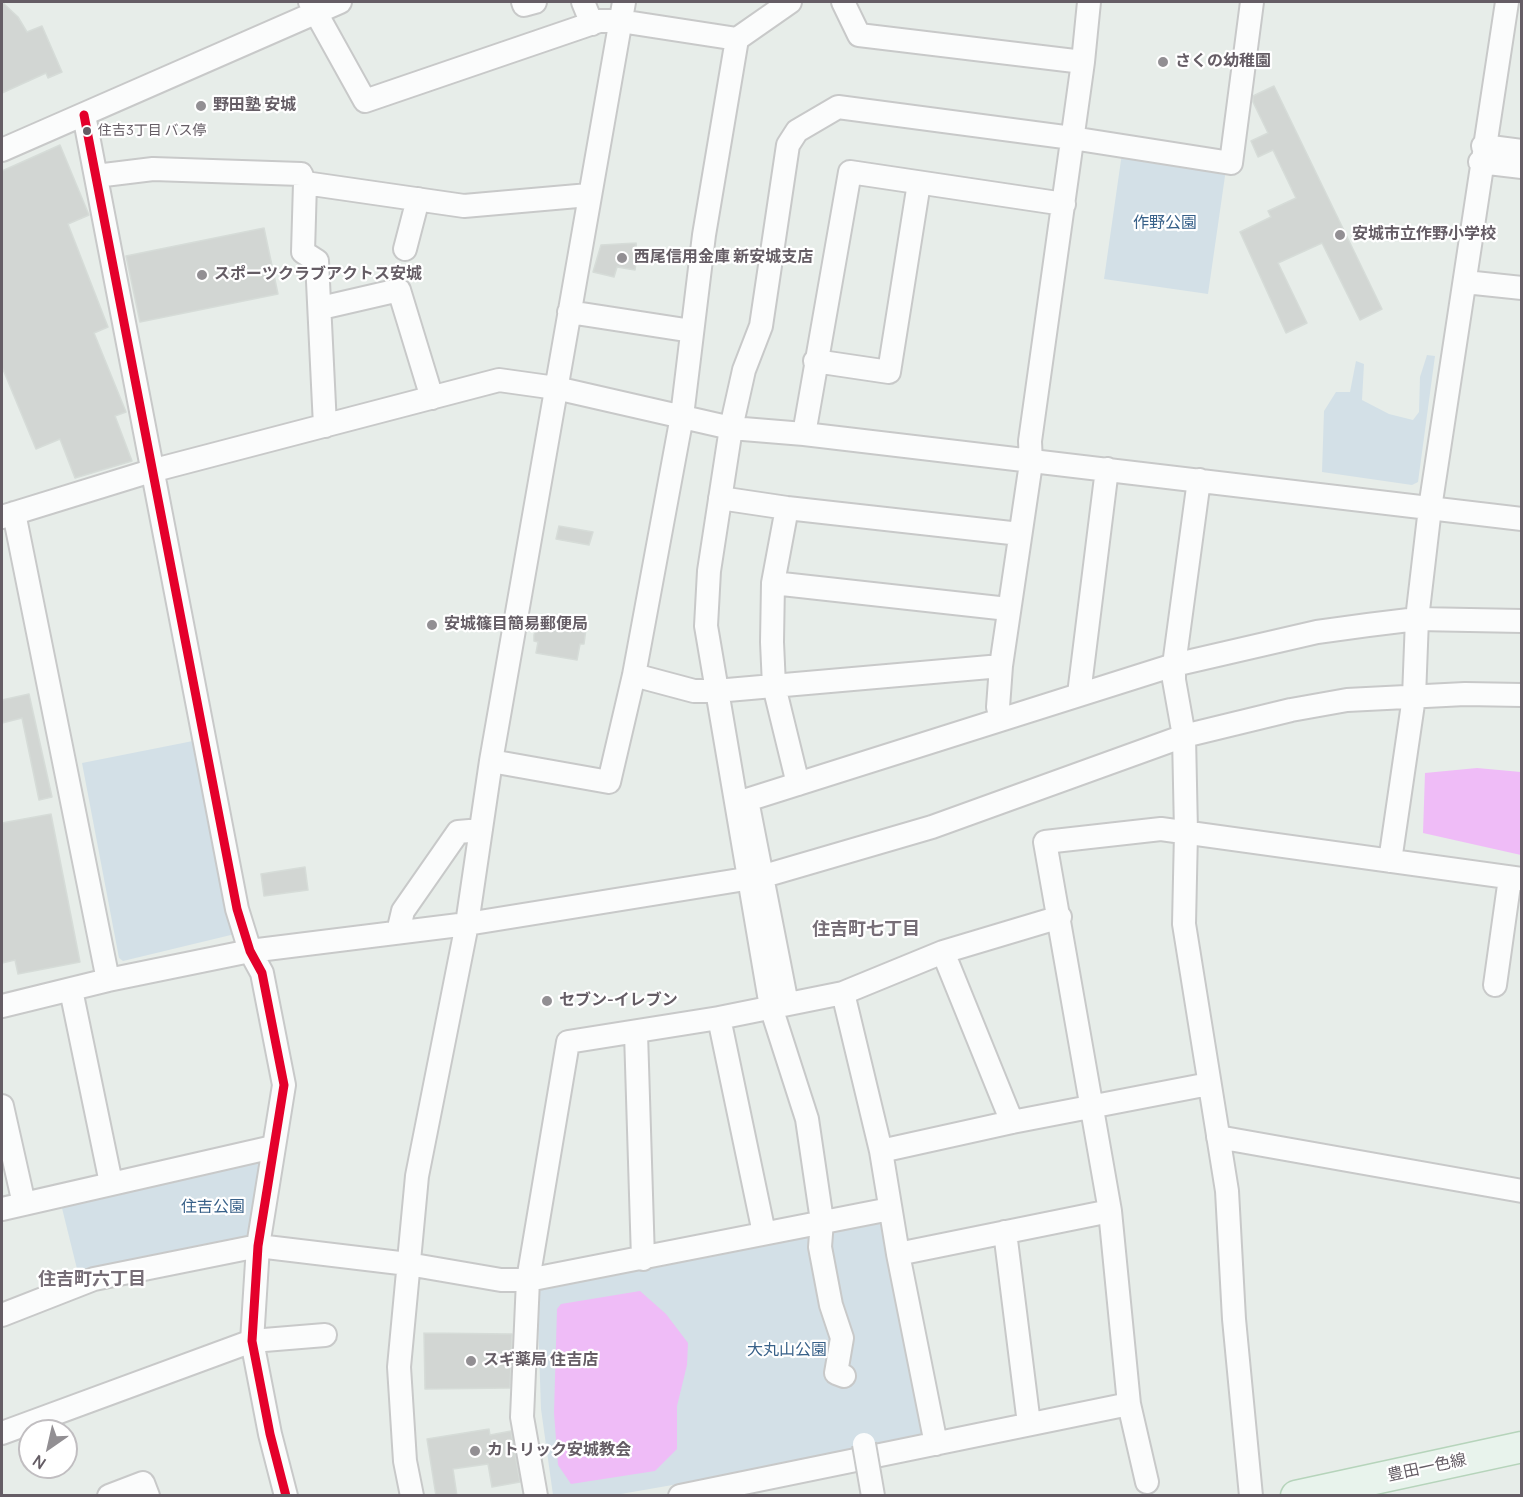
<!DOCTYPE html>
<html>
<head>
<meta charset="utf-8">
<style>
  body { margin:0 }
  #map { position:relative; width:1523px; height:1497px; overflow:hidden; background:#e7ede9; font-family:Manrope,sans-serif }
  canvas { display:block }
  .frame { position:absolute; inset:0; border:3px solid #655d65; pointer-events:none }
  .north { position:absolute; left:18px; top:1419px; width:60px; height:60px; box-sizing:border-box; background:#fff; border:2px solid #c1bec1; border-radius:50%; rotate:214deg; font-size:16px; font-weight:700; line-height:24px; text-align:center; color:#655d65 }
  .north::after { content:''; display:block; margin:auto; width:21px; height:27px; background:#928f93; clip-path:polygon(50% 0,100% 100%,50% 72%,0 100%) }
</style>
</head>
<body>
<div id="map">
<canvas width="1523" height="1497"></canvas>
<div class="frame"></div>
<div class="north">N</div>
</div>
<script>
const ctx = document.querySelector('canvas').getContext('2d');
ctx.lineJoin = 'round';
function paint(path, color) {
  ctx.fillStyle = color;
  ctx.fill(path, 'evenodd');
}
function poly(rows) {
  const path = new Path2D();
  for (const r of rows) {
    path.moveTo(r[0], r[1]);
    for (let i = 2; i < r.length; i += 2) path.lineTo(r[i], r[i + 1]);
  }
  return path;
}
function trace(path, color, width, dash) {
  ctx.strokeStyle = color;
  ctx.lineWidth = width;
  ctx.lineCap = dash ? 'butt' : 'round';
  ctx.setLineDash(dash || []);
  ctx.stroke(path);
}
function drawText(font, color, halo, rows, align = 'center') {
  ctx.font = font + ' Manrope,"Noto Sans JP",sans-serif';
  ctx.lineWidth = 4.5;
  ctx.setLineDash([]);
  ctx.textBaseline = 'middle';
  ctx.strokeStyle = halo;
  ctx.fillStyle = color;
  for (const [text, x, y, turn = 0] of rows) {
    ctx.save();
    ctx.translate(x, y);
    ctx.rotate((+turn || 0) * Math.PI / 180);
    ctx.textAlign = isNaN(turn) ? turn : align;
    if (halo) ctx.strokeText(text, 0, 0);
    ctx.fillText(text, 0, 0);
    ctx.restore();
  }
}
const green = poly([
  [1122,153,1226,169,1208,294,1104,279],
  [1427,355,1435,356,1418,482,1412,485,1322,472,1324,411,1336,392,1350,392,1356,361,1364,364,1362,400,1389,414,1413,420,1419,412,1420,377],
  [198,740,235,934,123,961,119,958,82,763],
  [267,1153,253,1242,79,1277,60,1200],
  [881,1218,927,1433,922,1438,868,1451,615,1495,553,1495,541,1409,537,1292,542,1282]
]);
const water = poly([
  [1477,768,1521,772,1521,855,1423,833,1425,773],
  [640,1291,666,1314,688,1343,687,1365,677,1406,677,1449,655,1471,571,1484,558,1465,554,1413,557,1309,561,1304]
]);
const building = poly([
  [2,2,18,17,27,32,42,26,62,72,48,78,46,73,2,93,2,2],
  [1274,86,1382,309,1360,320,1322,243,1278,263,1307,323,1286,333,1240,232,1271,217,1268,211,1296,198,1273,150,1258,157,1251,141,1268,133,1253,102,1253,96,1274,86],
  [60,145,89,215,68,224,108,327,94,333,126,412,115,416,132,461,75,478,60,439,36,449,2,367,2,171,60,145],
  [264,228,278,294,140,322,126,256,264,228],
  [636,243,637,255,635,270,617,267,614,277,593,272,601,245,636,243],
  [559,526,593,532,589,545,556,539,559,526],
  [551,616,565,619,563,625,586,629,584,644,580,644,577,660,536,653,538,642,534,641,534,635,539,620,550,623,551,616],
  [29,694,52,797,39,800,22,718,2,723,2,700,29,694],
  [51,814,80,962,18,974,15,960,2,963,2,823,51,814],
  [305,867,308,890,264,896,261,874,305,867],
  [424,1333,512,1334,510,1388,425,1389,424,1333],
  [489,1429,490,1435,511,1431,520,1482,492,1487,488,1464,453,1469,457,1496,436,1496,427,1439,489,1429]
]);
const minor = poly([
  [310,2,365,101,599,21,620,21,737,39,790,2],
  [523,2,524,5,535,2],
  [583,2,592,24],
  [843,2,859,35,1083,62],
  [84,115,237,909,250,951,262,973,284,1085,258,1246,252,1341,270,1434,286,1496],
  [1483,146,1522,151],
  [2,150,340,2],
  [1480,162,1522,167],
  [96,176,153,169,301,174,305,183],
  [405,249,418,199],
  [1465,282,1522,288],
  [321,308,399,290,432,398],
  [569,312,692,331],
  [815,361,889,372,919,183],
  [325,426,317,261,303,252,305,183,464,206,589,195],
  [804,434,850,172,1064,204],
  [1199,480,1174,665,1174,680,1184,736,1186,832,1184,924,1227,1191,1234,1319,1251,1496],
  [720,498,787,508,1020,534],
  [787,508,773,583,772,642,774,686,798,784],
  [14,513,108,980],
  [2,517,151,471,499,380,556,388,731,428,804,434,1522,519],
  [773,583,1008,609],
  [634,675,694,691,716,691,1001,666],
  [1079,694,1107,469],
  [1001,719,998,707,1001,666,1031,463,1030,441,1083,62,1089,2],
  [491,761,609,782,634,675,682,416,704,235,737,39],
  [1390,861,1414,697,1417,619,1430,508,1507,2],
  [398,932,403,911,458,832,481,830],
  [943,952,1012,1122],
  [1495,985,1510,878],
  [71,990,111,1183],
  [843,993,881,1151,898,1254,936,1444],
  [787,1004,747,800,1174,665,1317,632,1368,625,1417,619,1522,621],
  [2,1006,108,980,250,951,467,924,764,876,932,827,1184,736,1291,710,1347,700,1465,694,1522,695],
  [719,1018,764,1233],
  [636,1033,643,1259],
  [2,1106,24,1204],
  [1218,1137,1522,1191],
  [881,1151,1012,1122,1209,1084],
  [2,1209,273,1147],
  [1005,1232,1029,1424],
  [898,1254,1110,1211],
  [2,1315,94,1279,258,1246,408,1264,501,1280,528,1280,890,1209],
  [844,1376,836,1373,842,1338,831,1305,820,1247,822,1221,807,1119,771,1007,706,626,709,571,731,428,744,370,761,326,788,145,797,131,838,107,1072,138,1231,163,1252,2],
  [2,1433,252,1341,325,1335],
  [1147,1482,1129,1404,1110,1211,1045,842,1161,829,1522,879],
  [109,1496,143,1483,148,1496],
  [412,1496,405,1461,399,1367,417,1176,467,924,491,761,624,2],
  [536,1496,522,1417,528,1280,568,1042,719,1018,843,993,943,952,1060,917],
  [680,1496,1129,1404]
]);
const major = poly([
  [1296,1496,1522,1447]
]);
const minorBridge = poly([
  [864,1444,873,1496]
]);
const bus1 = poly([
  [84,115,237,909,250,951,262,973,284,1085,258,1246,252,1341,270,1434,286,1496]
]);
const markers = [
  [1163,62,6,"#928f93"],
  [201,106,6,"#928f93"],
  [87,131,5,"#655d65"],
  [1340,235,6,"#928f93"],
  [622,258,6,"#928f93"],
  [202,275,6,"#928f93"],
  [432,625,6,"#928f93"],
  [547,1001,6,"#928f93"],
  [471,1361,6,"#928f93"],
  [475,1451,6,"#928f93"]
];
const busNames = [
  ["住吉3丁目 バス停",98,131]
];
const poiNames = [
  ["さくの幼稚園",1175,62],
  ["野田塾 安城",213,106],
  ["安城市立作野小学校",1352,235],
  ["西尾信用金庫 新安城支店",634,258],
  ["スポーツクラブアクトス安城",214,275],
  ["安城篠目簡易郵便局",444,625],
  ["セブン-イレブン",559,1001],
  ["スギ薬局 住吉店",483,1361],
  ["カトリック安城教会",487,1451]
];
const parkNames = [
  ["作野公園",1165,224],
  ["住吉公園",213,1208],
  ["大丸山公園",787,1351]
];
const streetNames = [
  ["豊田一色線",1427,1468,-12]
];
const neighbourhoodNames = [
  ["住吉町七丁目",866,930],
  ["住吉町六丁目",92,1280]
];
paint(green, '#d3e0e7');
paint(water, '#efbcf7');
paint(building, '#d2d6d3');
trace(building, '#d6dcd8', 1.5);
trace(minor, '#c8c9c9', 26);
trace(major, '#b6d4bb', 33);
trace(minor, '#fbfcfc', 22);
trace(major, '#e8f3ec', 30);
trace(minorBridge, '#c8c9c9', 26, []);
trace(minorBridge, '#fbfcfc', 22);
trace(bus1, '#e4002b', 9);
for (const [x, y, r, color] of markers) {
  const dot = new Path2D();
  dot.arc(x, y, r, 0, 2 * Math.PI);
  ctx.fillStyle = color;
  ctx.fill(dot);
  trace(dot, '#fff', 2);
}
drawText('14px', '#655d65', '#fff', busNames, 'left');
drawText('bold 16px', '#655d65', '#fff', poiNames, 'left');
drawText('16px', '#386189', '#fff', parkNames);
drawText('16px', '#655d65', '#fff', streetNames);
drawText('bold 18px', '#776e77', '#fff', neighbourhoodNames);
</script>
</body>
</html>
